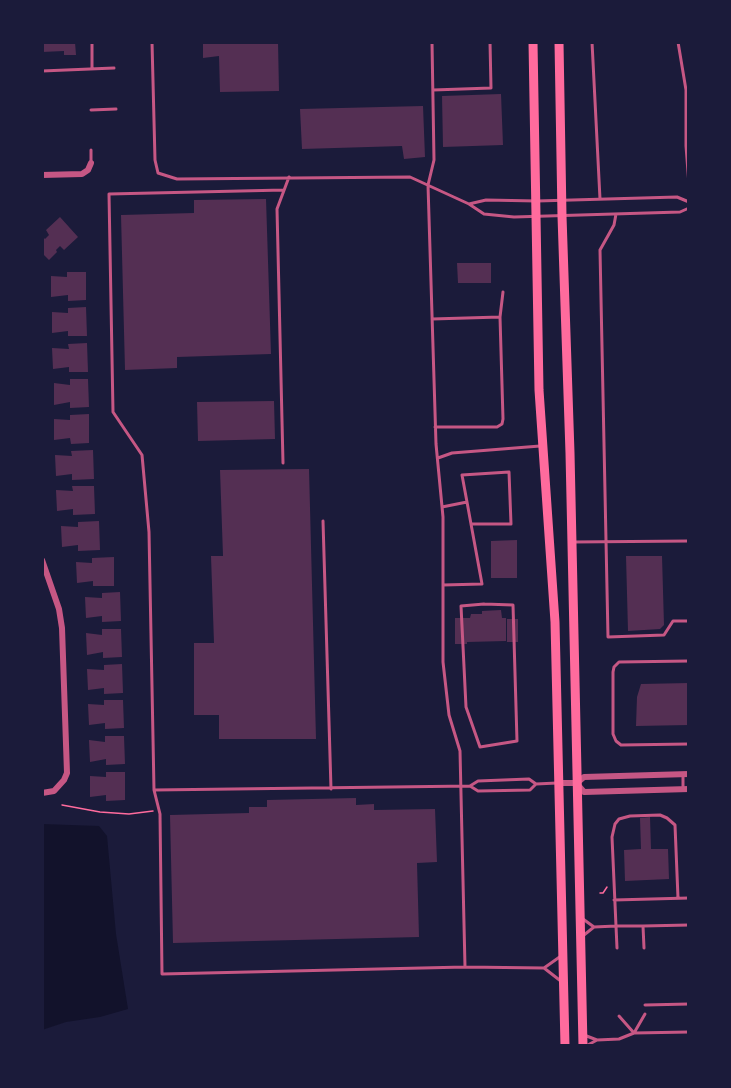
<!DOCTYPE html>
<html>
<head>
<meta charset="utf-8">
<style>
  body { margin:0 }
  #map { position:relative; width:731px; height:1088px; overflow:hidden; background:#1b1b3a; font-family:"PT Sans Narrow",sans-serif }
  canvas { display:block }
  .frame { position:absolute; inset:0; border:44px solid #1b1b3a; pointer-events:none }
</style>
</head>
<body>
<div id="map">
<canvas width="731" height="1088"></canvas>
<div class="frame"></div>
</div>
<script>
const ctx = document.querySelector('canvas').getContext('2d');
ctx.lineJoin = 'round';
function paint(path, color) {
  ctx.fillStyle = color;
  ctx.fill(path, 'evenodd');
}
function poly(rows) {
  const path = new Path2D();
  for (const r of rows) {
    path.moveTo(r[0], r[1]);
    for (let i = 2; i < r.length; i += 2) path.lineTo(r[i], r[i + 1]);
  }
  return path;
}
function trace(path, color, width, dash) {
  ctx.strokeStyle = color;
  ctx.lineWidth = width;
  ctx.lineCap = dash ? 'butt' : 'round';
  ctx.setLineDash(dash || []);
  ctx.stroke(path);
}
const water = poly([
  [42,824,99,826,107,836,116,934,128,1009,100,1017,66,1022,42,1030]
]);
const building = poly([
  [42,42,75,42,76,55,64,55,64,51,42,52],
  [203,42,278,42,279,91,220,92,219,56,203,58],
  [501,94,503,145,443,147,442,96],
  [423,106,425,157,404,159,402,146,302,149,300,109],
  [266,199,271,354,177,357,177,368,125,370,121,215,194,213,194,200],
  [60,217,78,237,64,250,60,246,56,250,57,252,49,260,42,253,42,236,45,239,49,235,46,230],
  [457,263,491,263,491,283,458,283],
  [67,272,86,272,86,300,68,301,68,295,51,297,51,276,67,277],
  [86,307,87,336,68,336,68,331,52,333,52,312,68,313,68,308],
  [87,343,88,372,69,372,69,367,53,369,52,348,69,349,68,344],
  [70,379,88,379,89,407,70,408,70,402,54,405,54,383,70,385],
  [274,401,275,439,198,441,197,402],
  [89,414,89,443,71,444,70,438,54,440,54,419,70,420,70,415],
  [93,450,94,479,72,480,72,474,56,476,55,455,72,456,71,451],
  [309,469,316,739,219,739,219,715,194,715,194,643,214,643,211,556,223,556,220,470],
  [72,486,94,486,95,514,73,515,73,509,57,511,56,490,73,491],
  [99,521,100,550,78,551,78,545,62,547,61,526,78,527,78,522],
  [517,540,517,578,491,578,491,541],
  [626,556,662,556,664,625,660,629,628,631],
  [114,557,114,586,93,586,93,581,77,583,76,562,92,563,92,558],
  [120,592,121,621,102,622,102,616,86,618,85,597,102,598,102,593],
  [501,610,502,618,506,618,506,641,467,642,467,644,455,644,455,618,470,618,471,614,482,614,482,611],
  [507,619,518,619,518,642,507,642],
  [102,629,121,629,122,657,103,658,103,652,87,655,86,633,102,635],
  [122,664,123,693,104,694,104,688,88,690,87,669,104,670,104,665],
  [689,683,689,725,636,726,637,697,641,684],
  [104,700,123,700,124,728,105,729,105,723,89,725,88,704,104,705],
  [105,736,124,736,125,764,106,765,106,759,90,762,89,740,105,742],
  [106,772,125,772,125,800,106,801,106,795,90,797,90,776,106,777],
  [356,798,356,805,374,804,374,810,435,809,437,862,417,863,419,937,173,943,170,815,249,813,249,807,267,807,267,800],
  [650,817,651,849,668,849,669,879,625,881,624,850,641,849,640,818]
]);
const path = poly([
  [62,805,100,812,129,814,153,811],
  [600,893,603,893,607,887]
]);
const service = poly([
  [92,42,92,69],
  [152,42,155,160,158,173,177,179,410,177,469,204,484,214,514,217,680,212,689,208],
  [592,42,600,199],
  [678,42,686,90,686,146,689,185],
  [42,71,114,68],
  [433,90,491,88,490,42],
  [91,110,116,109],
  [91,150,91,163],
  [284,190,109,194,113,412,142,455,149,532,154,790,160,814,162,974,465,967,460,751,449,715,443,662,443,517,436,444,428,185,434,160,432,42],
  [469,204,486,200,537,201,677,197,689,202],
  [616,214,614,225,600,250,608,637,664,635,673,621,689,621],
  [500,317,503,292],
  [432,319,500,317,503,419,502,424,497,427,435,427],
  [438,458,452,453,540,446],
  [283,463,277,209,289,177],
  [467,502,471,524],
  [442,507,467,502,462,475,509,472,511,524,471,524,482,584,443,585],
  [323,521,331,789],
  [573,542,689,541],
  [484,604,513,605,517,741,480,747,466,707,461,606,484,604],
  [689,661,619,662,614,667,613,672,613,734,616,741,621,745,689,744],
  [683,776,683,789],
  [470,786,478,781,529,779,536,784],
  [154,790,470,786,478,791,530,790,536,784,557,783],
  [614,900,689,898],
  [583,919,594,927,584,935],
  [643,926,689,925],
  [594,927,616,926,617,948],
  [644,948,643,926,616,926,612,837,615,824,619,819,630,816,660,815,667,818,675,825,678,898],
  [561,956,544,968,562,982],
  [465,967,544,968],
  [645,1005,689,1004],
  [619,1016,634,1033,645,1014],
  [584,1035,597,1040,586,1046],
  [597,1040,619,1039,634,1033,689,1032]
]);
const minor = poly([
  [42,175,82,174,88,170,91,163],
  [42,560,59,609,62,628,67,773,64,780,54,791,42,793],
  [559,783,577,783,584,777,689,774],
  [577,784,584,792,689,789]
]);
const primary = poly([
  [533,42,539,390,555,622,565,1046],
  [559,42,562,216,570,453,583,1046]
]);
paint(water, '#12122b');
paint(building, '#542f53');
trace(path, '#ff6b9d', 1.5);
trace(service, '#c65784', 3);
trace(minor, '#c65784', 6);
trace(primary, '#ff6b9d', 9);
</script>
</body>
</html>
